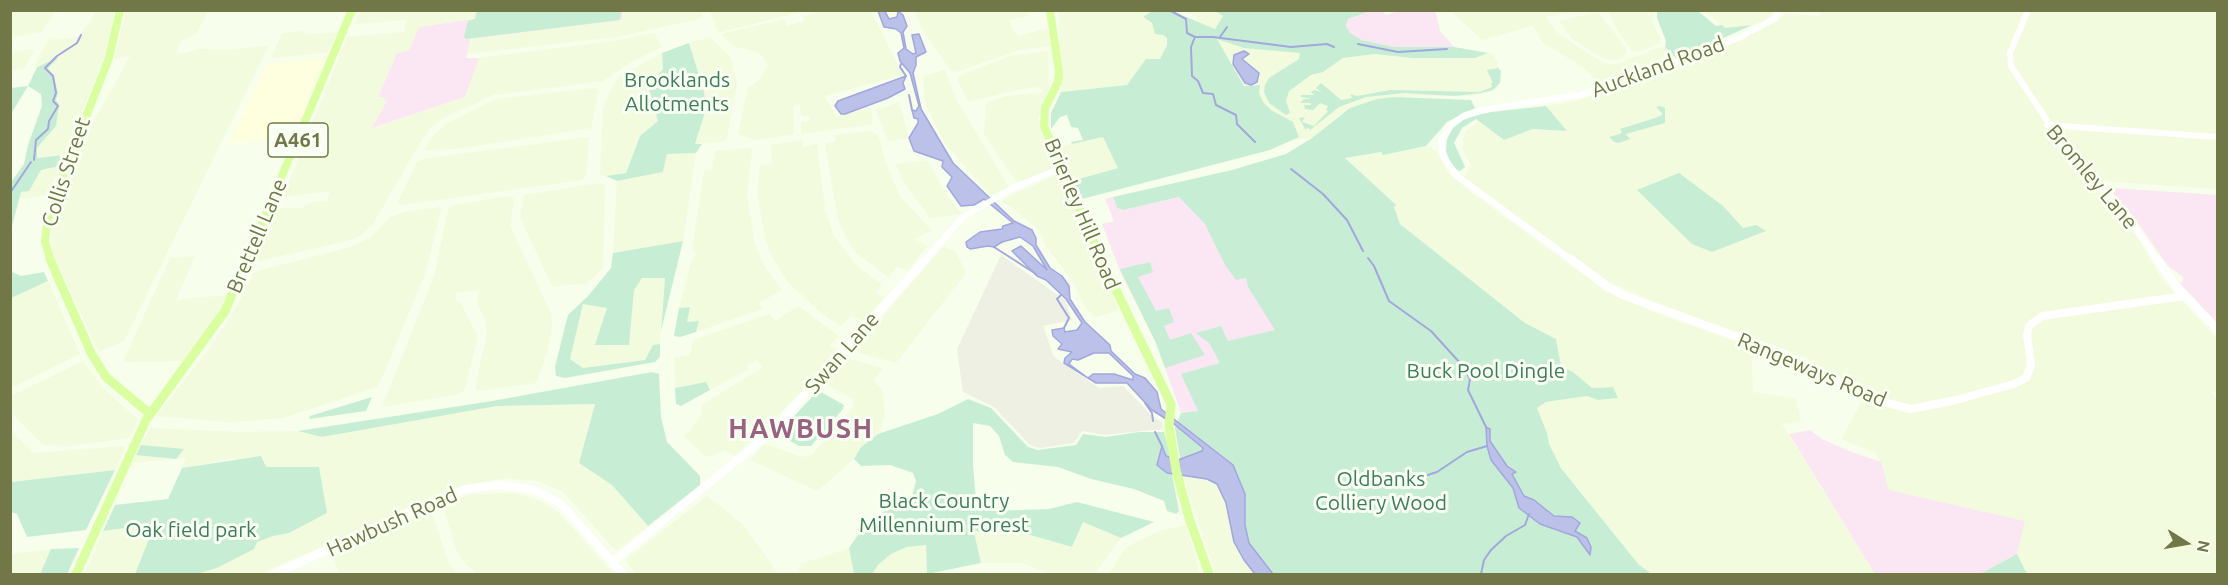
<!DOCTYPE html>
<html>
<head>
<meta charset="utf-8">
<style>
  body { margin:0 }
  #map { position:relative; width:2228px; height:585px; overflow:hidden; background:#f7feeb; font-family:Ubuntu,sans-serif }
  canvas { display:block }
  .frame { position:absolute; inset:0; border:12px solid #717747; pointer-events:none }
  .north { position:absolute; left:2156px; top:513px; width:60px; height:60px; -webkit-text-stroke:4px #fafff3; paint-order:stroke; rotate:101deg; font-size:16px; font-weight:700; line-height:24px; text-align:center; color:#717747 }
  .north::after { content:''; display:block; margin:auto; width:21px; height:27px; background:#717747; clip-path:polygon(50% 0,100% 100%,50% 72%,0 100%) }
</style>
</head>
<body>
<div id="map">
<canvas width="2228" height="585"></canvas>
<div class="frame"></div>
<div class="north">N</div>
</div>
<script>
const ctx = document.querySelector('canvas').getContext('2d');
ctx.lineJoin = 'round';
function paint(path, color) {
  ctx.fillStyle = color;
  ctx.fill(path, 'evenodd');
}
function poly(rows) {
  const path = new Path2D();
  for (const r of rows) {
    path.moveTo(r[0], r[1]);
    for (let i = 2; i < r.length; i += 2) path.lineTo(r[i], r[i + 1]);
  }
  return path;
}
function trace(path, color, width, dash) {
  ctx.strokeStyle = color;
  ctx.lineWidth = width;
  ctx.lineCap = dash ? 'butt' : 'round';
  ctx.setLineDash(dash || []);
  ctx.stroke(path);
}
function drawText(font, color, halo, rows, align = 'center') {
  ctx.font = font + ' Ubuntu,sans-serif';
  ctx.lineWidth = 6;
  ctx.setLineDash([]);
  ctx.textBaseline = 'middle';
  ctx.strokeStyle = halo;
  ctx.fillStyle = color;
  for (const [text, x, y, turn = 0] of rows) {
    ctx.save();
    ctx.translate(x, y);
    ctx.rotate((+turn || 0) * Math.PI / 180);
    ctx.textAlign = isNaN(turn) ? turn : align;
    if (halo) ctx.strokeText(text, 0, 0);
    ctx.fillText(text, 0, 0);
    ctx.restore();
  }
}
const residential = poly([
  [1803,10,2217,11,2217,189,2087,180,2109,200,2131,226,2161,278,2217,339,2217,391,2211,392,2218,401,2217,574,2027,574,2017,554,2024,521,1889,490,1876,453,1841,439,1867,392,1808,359,1668,308,1608,281,1463,178,1471,165,1462,148,1465,132,1479,121,1504,140,1533,129,1566,131,1546,106,1572,102,1635,84,1759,31,1778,21,1785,14,1820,16,1819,12],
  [11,11,12,10,55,11,42,32,11,37],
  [95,11,114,11,112,30,104,58,64,155,37,158,37,148,56,126,58,94,54,75,46,69,57,58,34,67,48,40,78,37,91,20],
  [126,11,208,11,197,33,180,42,176,55,200,49,229,50,269,45,124,341,99,352,52,252,51,227,76,154,130,56,115,58],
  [360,11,476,11,474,19,419,27,409,50,397,53,378,96,386,97,388,100,373,128,465,97,479,58,614,41,654,33,662,47,633,61,603,81,493,95,444,118,430,128,423,138,373,224,360,236,343,242,255,262,279,208,302,208,308,203,327,201,330,191,283,197,347,37,404,32,406,20,355,24],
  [622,11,701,11,703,18,617,37,466,54,470,39,622,20],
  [710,11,710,10,804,11,718,33],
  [826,11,871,11,903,75,824,96,837,116,871,108,873,124,801,134,801,122,809,121,810,116,801,116,800,104,793,105,794,134,755,140,738,134,748,88,760,79,768,64,763,57,754,51,733,46,721,34,784,19,787,26,805,21,802,16],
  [914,11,1046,11,1028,12,1028,16,1009,20,1012,29,1019,36,1047,28,1051,46,1019,50,956,72,951,71,923,30],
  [1059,11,1152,11,1143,17,1167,38,1164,54,1160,59,1144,64,1127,85,1061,92],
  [1183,11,1215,11,1223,16,1216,30,1195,22,1198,17],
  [1451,11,1577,11,1546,17,1559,34,1600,61,1611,65,1624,62,1629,58,1646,54,1650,50,1665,47,1677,59,1603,86,1581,66,1542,42,1533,26,1482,40],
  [1608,11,1653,11,1653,23,1661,39,1660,43,1642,51,1633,52,1617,29],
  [1704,11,1775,11,1765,21,1752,25,1725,28],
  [1598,12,1626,48,1626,53,1623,57,1616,60,1604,59,1572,39,1559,21],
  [306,31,304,35,338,32,328,52,274,58,272,56,282,33],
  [710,37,731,58,737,84,726,141,695,144,706,109,689,43],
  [1216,38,1295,50,1318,59,1375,54,1475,58,1491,52,1497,61,1501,74,1497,87,1490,92,1470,96,1395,97,1340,114,1312,138,1293,140,1264,111,1243,84],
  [35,49,25,68,11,71,11,52],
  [1048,51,1049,91,1038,118,1056,165,1053,169,1019,183,1015,180,984,134,986,105,988,102,1006,96,1042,93,1044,90,1036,87,1017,90,968,102,957,80,960,75,1010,56],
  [662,53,663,69,648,86,658,121,640,136,626,173,606,176,600,175,603,108,613,85,620,77],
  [945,70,957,101,1009,187,990,195,943,141,925,102,923,76],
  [595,88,599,90,591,128,456,149,424,150,435,134,446,124,496,99],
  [899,102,909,138,888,141,876,110],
  [871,131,878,135,885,160,899,195,932,231,914,239,928,246,908,270,897,267,888,277,856,253,843,232,838,219,825,144,835,142,835,135],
  [589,137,586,176,582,180,400,205,398,202,417,162,423,159],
  [1103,137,1119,168,1072,181,1058,147],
  [803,140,803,147,817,144,825,209,833,234,857,266,882,285,875,293,885,297,863,321,851,316,841,326,821,313,788,282,771,255,765,237,757,192,760,166,772,164,771,145],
  [1426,146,1436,151,1448,173,1472,193,1608,293,1663,316,1751,347,1753,392,1796,399,1801,421,1782,424,1875,574,1652,574,1639,565,1561,467,1548,444,1547,433,1537,408,1546,402,1587,396,1598,400,1618,398,1613,387,1592,388,1573,372,1561,366,1556,339,1525,323,1400,224,1394,206,1345,157,1381,152,1383,155],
  [750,148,752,151,747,196,755,243,763,264,782,290,759,303,763,309,696,332,698,321,687,322,690,308,679,308,692,260,696,254,692,250,704,171,712,170,715,151],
  [696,153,683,241,613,253,617,181,663,172,667,154],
  [928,160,947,196,962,214,930,218,904,183,896,164],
  [60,166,49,195,19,199,21,192,29,191,41,170],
  [1060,173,1119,311,1094,317,1083,304,1074,283,1045,245,1039,230,1002,200],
  [600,183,605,185,603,268,586,284,552,286,520,217,524,195],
  [508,196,514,199,510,226,551,313,552,327,547,353,536,383,476,391,478,372,487,335,485,320,477,304,479,291,457,292,455,299,461,304,478,337,464,391,454,395,382,407,434,276,449,206],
  [442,207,425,274,378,387,283,418,231,422,156,416,209,349,234,312,254,272,351,247,371,237,390,217,404,212],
  [943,247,956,252,966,273,896,363,853,351],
  [195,256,176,300,227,295,220,313,183,361,123,362,170,258],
  [642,278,665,278,660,344,653,345,645,360,583,368,570,359,583,304,607,308,629,345,634,290],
  [48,281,80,354,11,388,11,298],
  [798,306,839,336,829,346,838,350,811,383,734,456,724,450,713,456,705,456,685,437,702,413,702,405,763,367,757,360,747,366,749,369,710,390,706,382,675,388,674,357,690,355,693,340,769,314,775,321],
  [846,358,883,368,873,381,882,389,885,414,878,434,861,447,854,459,817,491,750,460,765,444,802,457,812,455,854,406,853,399,827,385,827,379],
  [83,361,103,388,138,420,129,438,68,446,43,445,11,413,11,396],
  [595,404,579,463,612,485,648,526,616,551,563,492,538,481,506,478,460,486,259,574,179,574,327,513,255,476,235,458,182,468,186,458,132,463,150,428,238,432,298,431,322,437,497,406],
  [10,430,34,453,126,446,115,470,11,482],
  [1183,476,1207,479,1217,484,1226,503,1234,542,1255,574,1216,574],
  [514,493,540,501,557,511,614,574,477,574,465,564,456,550,443,505,467,495],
  [707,496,743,524,778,574,636,574,625,560],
  [426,513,432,513,449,564,457,574,339,574,333,555],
  [1083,522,1121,538,1094,574,1051,574,1022,563,981,563,974,532,999,526,1072,547],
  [155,523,137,574,85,574,103,531],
  [1186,525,1200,574,1109,574,1126,547,1160,531],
  [11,526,12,554,51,549,40,574,11,574],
  [926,545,927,574,872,574,878,565,891,554,907,547],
  [849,548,854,574,798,574,800,564]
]);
const commercial = poly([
  [326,58,293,137,228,144,267,64]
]);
const industrial = poly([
  [1001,255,1065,300,1072,320,1043,326,1054,357,1099,388,1123,386,1151,415,1162,422,1163,429,1104,435,1082,431,1074,443,1040,448,1030,445,994,407,963,392,957,349]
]);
const education = poly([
  [476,11,622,11,622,20,470,39,466,58,479,58,465,97,372,128,387,101,384,100,385,97,378,97,397,53,409,50,419,27,474,19],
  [1370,11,1382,11,1386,15,1398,11,1432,11,1436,13,1440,31,1454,47,1394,47,1362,40,1350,33,1346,27,1348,19],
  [2113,188,2217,195,2217,323,2180,283,2184,279,2182,276,2168,266,2133,216,2110,190],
  [1113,197,1117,208,1123,210,1179,197,1346,274,1216,410,1181,413,1156,343,1122,276,1102,224,1114,221,1105,199],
  [1810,430,1822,439,1849,451,1881,462,1889,490,2025,521,2017,554,1980,574,1875,574,1789,434]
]);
const green = poly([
  [477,11,621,10,621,11,620,20,466,39,464,37,468,21,475,19],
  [1152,11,1172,11,1215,29,1223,16,1215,11,1370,11,1348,19,1346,26,1350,33,1362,40,1394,47,1454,47,1488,53,1475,58,1413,58,1375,54,1343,58,1323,72,1311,75,1289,91,1286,101,1290,113,1286,115,1269,103,1264,92,1265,85,1269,78,1299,59,1300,53,1244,48,1217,39,1244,86,1260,85,1259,93,1263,102,1271,110,1293,122,1299,137,1270,150,1082,199,1072,181,1118,168,1103,137,1072,144,1071,142,1083,140,1078,128,1071,127,1067,115,1060,117,1051,129,1051,113,1061,92,1127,85,1146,59,1160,59,1167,45,1167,38,1163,35,1155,34,1152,23,1143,17],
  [1657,11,1698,11,1716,26,1722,25,1725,28,1752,25,1677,59,1665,47,1666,41,1657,18],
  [689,43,704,92,706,109,695,144,702,144,696,153,667,154,663,172,617,181,606,176,626,173,640,136,658,121,648,86,663,69,662,53],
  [59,57,47,69,54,75,58,94,56,100,59,105,56,126,37,148,37,158,64,155,60,166,41,170,29,191,21,192,11,230,11,182,24,164,28,145,42,106,41,94,28,86,11,114,11,88,28,86,37,67],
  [1498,68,1501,71,1500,83,1493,90,1481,93,1454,96,1404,93,1366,97,1339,107,1310,130,1309,128,1305,129,1299,118,1305,117,1302,122,1314,126,1328,111,1326,110,1328,106,1320,103,1313,110,1305,109,1304,105,1311,105,1311,103,1300,103,1304,99,1312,99,1301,97,1301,95,1315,95,1307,90,1311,92,1315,90,1321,92,1316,88,1321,83,1341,100,1352,98,1350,94,1357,96,1390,90,1480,92,1492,87,1491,83,1493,83,1487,70],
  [1395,97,1471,100,1475,108,1447,122,1426,146,1383,155,1381,152,1345,158,1396,205,1394,207,1400,224,1525,323,1556,339,1561,366,1573,372,1592,388,1613,387,1618,398,1598,400,1587,396,1546,402,1537,408,1547,433,1549,444,1561,468,1639,565,1652,574,1255,574,1234,542,1226,503,1217,484,1207,479,1183,476,1175,428,1181,413,1198,411,1181,374,1220,363,1210,344,1196,333,1221,326,1228,341,1275,330,1248,287,1246,278,1236,280,1225,265,1205,224,1179,197,1123,210,1117,208,1113,197,1232,170,1286,154,1312,138,1350,108,1377,99],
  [1546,106,1567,131,1533,129,1504,140,1476,119,1462,128,1454,143,1465,167,1460,171,1456,169,1450,161,1446,151,1447,139,1453,128,1463,120,1483,113],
  [1660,106,1665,108,1665,123,1626,134,1630,139,1619,143,1614,142,1609,137,1620,134,1622,132,1620,129,1658,117,1663,114,1656,107],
  [1679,173,1723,206,1743,228,1756,225,1766,231,1712,252,1692,244,1637,190],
  [683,241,661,331,665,278,642,278,634,290,629,345,595,345,607,308,583,304,570,359,583,368,645,360,653,345,660,344,660,357,655,362,565,378,556,376,555,367,568,315,588,296,611,268,613,253],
  [1150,262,1153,272,1138,277,1156,311,1169,308,1174,322,1164,326,1170,340,1191,333,1205,355,1165,368,1156,343,1120,269],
  [10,271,21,276,44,272,48,281,11,298],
  [690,307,687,322,699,321,696,332,680,337,674,336,679,308],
  [652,372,659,374,661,417,667,442,700,476,700,485,648,526,612,485,579,463,595,404,497,406,322,437,298,431,492,401],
  [706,382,710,390,681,406,676,404,675,388],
  [821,392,844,405,843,409,811,446,799,446,780,435,780,431,816,393],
  [372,397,366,411,309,419,310,416],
  [968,399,991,408,1028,447,1038,450,1076,445,1083,434,1106,437,1139,432,1164,432,1172,460,1166,456,1162,447,1167,473,1172,474,1179,511,1176,514,1167,511,1164,501,1134,489,1091,479,1058,467,1013,462,1005,455,999,436,990,426,973,423,973,466,976,500,980,509,991,511,1049,509,1077,502,1154,522,1121,538,1083,522,1072,547,999,526,974,532,981,563,927,574,926,545,907,547,891,554,878,565,872,574,854,574,849,548,866,523,887,510,910,503,916,481,913,473,890,465,861,466,854,459,861,447,878,434,938,414],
  [141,445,184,449,176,459,136,455],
  [261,456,266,467,319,467,327,513,289,533,273,536,257,542,254,549,217,568,196,574,135,574,155,524,103,531,115,505,168,499,182,468],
  [115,470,86,530,27,537,17,514,11,512,11,482],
  [79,548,67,574,40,574,51,549],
  [2017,554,2027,574,1980,574]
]);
const water = poly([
  [878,11,885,11,889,19,897,17,898,11,903,15,907,26,903,32,906,49,913,54,916,53,912,35,919,34,926,52,916,57,916,65,913,73,921,109,953,163,1014,221,1032,230,1036,238,1036,245,1050,268,1062,276,1069,286,1070,299,1085,322,1110,345,1111,351,1135,374,1145,378,1157,392,1161,409,1233,465,1245,494,1245,525,1249,543,1273,574,1255,574,1244,560,1234,542,1226,503,1217,484,1207,479,1167,473,1157,465,1162,446,1166,456,1178,460,1202,451,1203,448,1174,424,1152,410,1127,383,1096,383,1064,363,1065,358,1072,352,1058,349,1062,344,1053,336,1052,330,1064,328,1065,332,1077,330,1082,323,1066,299,1046,280,1037,276,1012,251,1021,246,1047,270,1033,246,1020,237,1002,242,994,247,988,246,970,249,967,247,966,242,980,232,1002,229,1003,226,1013,223,984,199,974,205,961,206,947,186,952,177,942,167,943,161,914,151,909,138,918,123,918,119,914,118,912,110,916,111,919,106,910,73,900,61,898,53,904,48,901,33,896,29,884,27,878,11],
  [1094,353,1109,353,1133,376,1133,380,1114,374,1093,374,1088,378,1069,364,1072,359,1078,360,1094,353],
  [1244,51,1249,54,1242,59,1259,73,1257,82,1251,85,1245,83,1233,64,1234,55,1244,51],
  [906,76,903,83,905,89,888,98,845,114,841,114,835,106,838,101,906,76],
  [1486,427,1490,429,1490,441,1507,466,1516,472,1512,474,1524,496,1534,500,1554,516,1572,517,1580,523,1575,531,1587,538,1591,547,1590,555,1577,537,1540,524,1519,508,1513,488,1491,460,1487,446,1486,427]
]);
const stream = poly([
  [1169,10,1186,19,1187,33,1195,37,1191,47,1192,76,1198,81,1203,93,1213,94,1216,105,1236,115,1237,124,1255,142],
  [1195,37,1213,37,1291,47,1327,44,1334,47],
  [1220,37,1227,27],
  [1358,44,1398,52,1447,49],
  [901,64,900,67,906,76],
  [909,95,912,110],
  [34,160,36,140,48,129,49,121,58,106,53,101,56,93,53,76,45,68,57,56,77,43,81,35],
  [1291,169,1323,194,1347,220,1363,251],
  [10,193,31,162],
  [994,247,1036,274],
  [1368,258,1374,266,1389,301,1431,331,1461,364,1470,379,1468,390,1486,427],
  [1061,295,1057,299,1069,318,1064,328],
  [1145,403,1152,413,1153,421],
  [1155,432,1162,446],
  [1400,484,1437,472,1467,452,1487,446],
  [1481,574,1484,560,1491,550,1506,536,1525,525,1529,514]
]);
const minorFar1 = poly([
  [2028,10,2010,53,2011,66,2073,160,2126,215,2158,261],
  [2047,125,2218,137],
  [924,261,963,217,1015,187,1061,168],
  [1573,261,1456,175,1443,156,1441,140,1453,123,1465,115,1493,108,1579,95,1621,84,1741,37,1775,18,1779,10]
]);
const minor = poly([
  [1571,259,1608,287,1625,296,1783,353,1871,399,1911,409,1956,400,2014,384,2026,378,2031,365,2027,335,2029,326,2042,316,2185,296],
  [2157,259,2175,285,2218,330],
  [613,562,769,434,926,259],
  [274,574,434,501,466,489,499,485,535,490,561,504,623,574]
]);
const majorFar1 = poly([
  [1050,10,1059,72,1058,82,1045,108,1044,126,1102,261],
  [51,261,45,242,47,222,56,193,109,58,120,10],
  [246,261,352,10]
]);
const major = poly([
  [50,259,91,353,106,377,150,414],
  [1101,259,1171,404,1169,426,1176,470,1189,518,1209,574],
  [76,574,146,420,225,311,247,259]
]);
const shields = [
  [298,140,60]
];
const shieldNames = [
  ["A461",298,140]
];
const streetNames = [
  ["Auckland Road",1658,67,-20],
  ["Collis Street",66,172,-72],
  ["Bromley Lane",2092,177,50],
  ["Brierley Hill Road",1082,214,67],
  ["Brettell Lane",257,236,-67],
  ["Swan Lane",842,353,-49],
  ["Rangeways Road",1812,370,23],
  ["Hawbush Road",392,522,-24]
];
const parkNames = [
  ["Brooklands",677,80],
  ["Allotments",677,104],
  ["Buck Pool Dingle",1486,371],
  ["Oldbanks",1381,479],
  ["Colliery Wood",1381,503],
  ["Black Country",944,501],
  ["Millennium Forest",944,525],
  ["Oak field park",191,530]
];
const districtNames = [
  ["HAWBUSH",801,429]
];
paint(residential, '#f2fbde');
paint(commercial, '#fdffde');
paint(industrial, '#edf0e3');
paint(education, '#fbe7f3');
paint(green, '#c7eed5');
paint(water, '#bcc1ea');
trace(water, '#a2a7dd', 1.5);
trace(stream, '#a2a7dd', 2);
trace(minorFar1, '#fff', 6);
trace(minor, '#fff', 8);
trace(majorFar1, '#daffa1', 8);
trace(major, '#daffa1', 9);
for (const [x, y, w] of shields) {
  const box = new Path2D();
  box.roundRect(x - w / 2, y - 17, w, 34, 4.5);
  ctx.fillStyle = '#fafff3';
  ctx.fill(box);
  trace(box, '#717747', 1.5);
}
drawText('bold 20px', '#717747', null, shieldNames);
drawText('21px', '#717747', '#fafff3', streetNames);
drawText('21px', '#3e7d5c', '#fafff3', parkNames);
ctx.letterSpacing = '1.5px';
drawText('bold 27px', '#986381', '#fafff3', districtNames);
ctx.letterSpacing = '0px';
</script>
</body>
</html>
